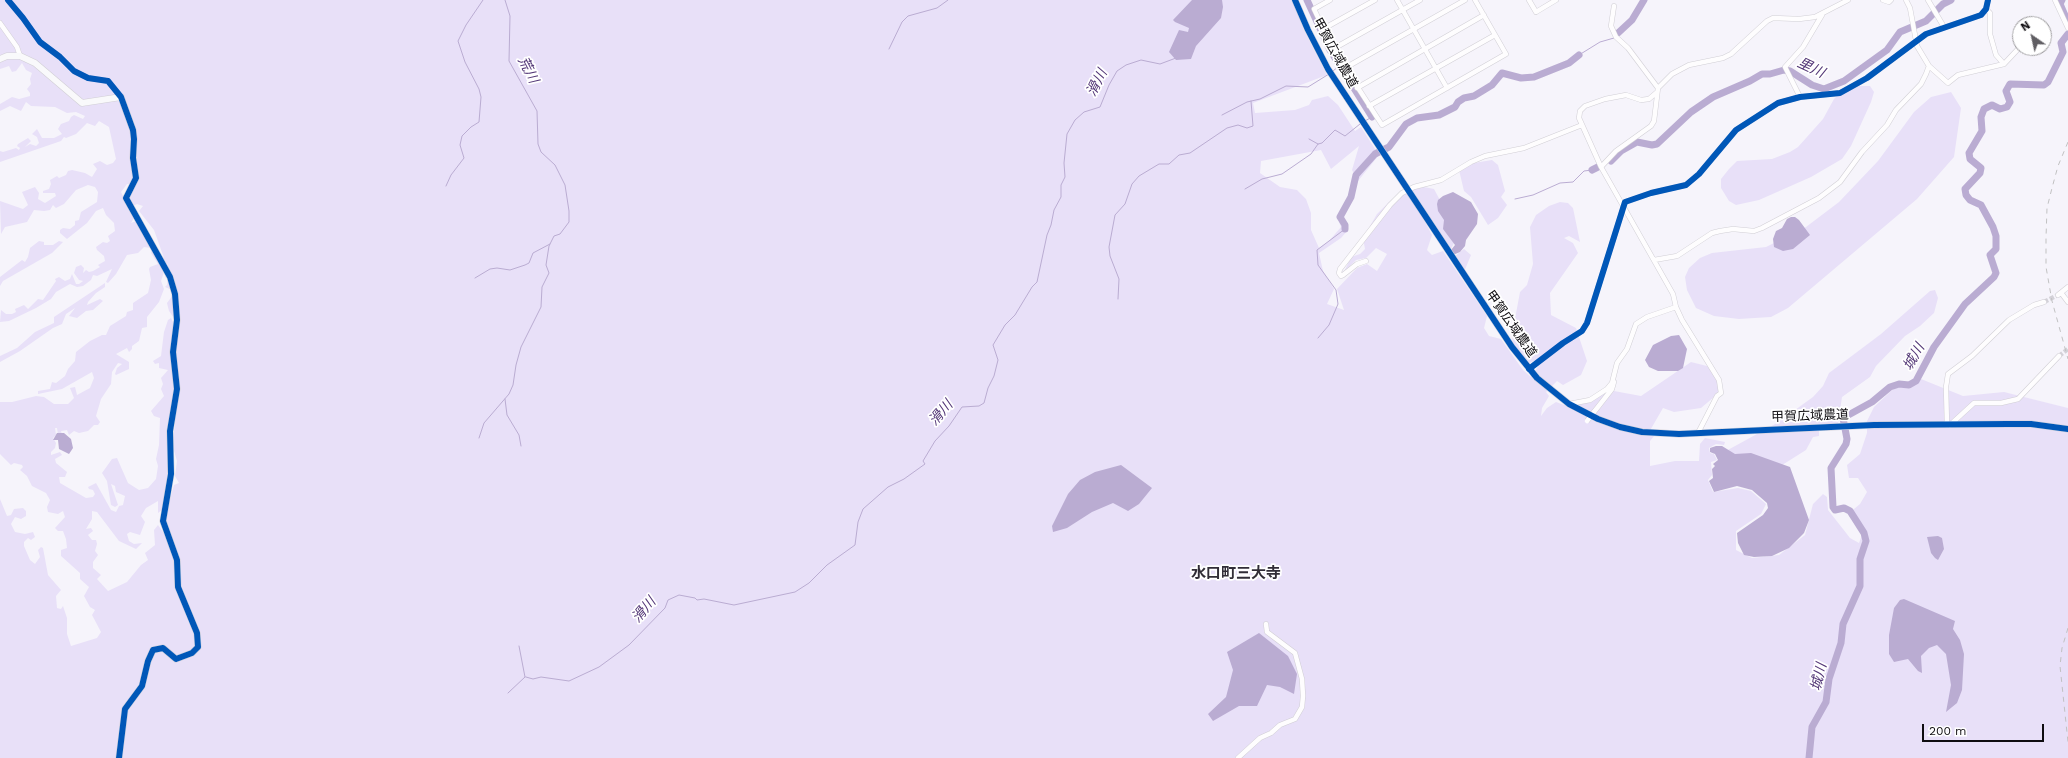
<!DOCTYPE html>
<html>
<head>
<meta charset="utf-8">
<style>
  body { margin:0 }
  #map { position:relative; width:2068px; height:758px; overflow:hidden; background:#f6f4fb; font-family:"Work Sans",sans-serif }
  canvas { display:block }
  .north { position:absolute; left:2012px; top:16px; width:40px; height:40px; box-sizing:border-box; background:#fff; border:1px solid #9f9ea0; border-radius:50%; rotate:326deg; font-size:11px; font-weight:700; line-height:16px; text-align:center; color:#0f0d11 }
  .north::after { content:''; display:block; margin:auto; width:14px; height:18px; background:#605e63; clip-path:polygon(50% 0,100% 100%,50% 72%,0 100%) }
  .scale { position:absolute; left:1922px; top:724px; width:122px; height:18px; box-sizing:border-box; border:2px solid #0f0d11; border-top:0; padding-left:5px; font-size:12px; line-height:14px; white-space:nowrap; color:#0f0d11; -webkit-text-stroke:3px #fff; paint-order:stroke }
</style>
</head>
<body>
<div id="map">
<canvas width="2068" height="758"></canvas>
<div class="north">N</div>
<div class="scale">200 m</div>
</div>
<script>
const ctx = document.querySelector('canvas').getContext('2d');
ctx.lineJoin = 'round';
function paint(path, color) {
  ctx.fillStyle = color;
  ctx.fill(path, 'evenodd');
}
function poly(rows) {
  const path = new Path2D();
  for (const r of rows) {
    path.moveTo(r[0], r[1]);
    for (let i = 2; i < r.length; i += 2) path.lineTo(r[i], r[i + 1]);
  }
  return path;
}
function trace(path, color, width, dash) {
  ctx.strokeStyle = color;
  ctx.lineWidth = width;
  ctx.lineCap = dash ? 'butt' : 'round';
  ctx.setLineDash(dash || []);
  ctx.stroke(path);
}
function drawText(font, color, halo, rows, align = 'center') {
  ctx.font = font + ' "Work Sans","Noto Sans JP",sans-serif';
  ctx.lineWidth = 3.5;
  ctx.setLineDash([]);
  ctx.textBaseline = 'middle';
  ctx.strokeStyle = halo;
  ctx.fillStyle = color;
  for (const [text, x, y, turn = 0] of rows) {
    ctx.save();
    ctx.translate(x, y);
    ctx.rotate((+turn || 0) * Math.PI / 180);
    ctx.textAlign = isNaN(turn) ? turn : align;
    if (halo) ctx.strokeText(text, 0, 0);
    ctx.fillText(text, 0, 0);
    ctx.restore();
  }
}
const green = poly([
  [0,0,1292,0,1304,30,1327,75,1253,103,1255,113,1295,110,1309,105,1312,100,1328,96,1338,105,1355,131,1361,127,1379,155,1358,181,1352,170,1359,146,1331,169,1321,150,1261,161,1260,173,1280,187,1297,190,1306,199,1311,213,1311,230,1319,248,1329,241,1341,227,1339,222,1345,221,1348,230,1341,238,1319,253,1323,271,1334,289,1327,304,1344,310,1337,289,1357,268,1367,264,1377,271,1387,254,1376,248,1366,258,1356,260,1344,272,1351,257,1360,254,1365,249,1363,238,1377,214,1388,203,1414,185,1434,189,1441,202,1454,243,1451,249,1455,256,1464,249,1471,255,1464,272,1423,218,1432,235,1427,250,1432,255,1443,251,1487,316,1484,328,1489,336,1501,339,1523,370,1531,377,1541,362,1534,361,1527,364,1513,345,1512,335,1520,292,1527,285,1533,264,1530,227,1536,215,1549,206,1560,202,1568,203,1573,208,1580,242,1569,236,1564,238,1573,243,1578,253,1550,293,1551,315,1576,328,1587,361,1581,375,1563,385,1557,381,1546,392,1549,396,1542,408,1541,416,1547,408,1556,402,1603,419,1576,404,1594,400,1615,382,1614,391,1641,396,1691,362,1707,366,1715,373,1720,392,1701,408,1674,412,1663,408,1648,434,1655,435,1650,441,1650,466,1675,461,1699,461,1700,444,1705,438,1725,442,1724,445,1716,444,1709,448,1710,453,1714,454,1717,460,1711,462,1712,475,1708,480,1713,492,1738,488,1751,491,1766,504,1761,514,1736,531,1736,550,1752,558,1779,555,1805,535,1813,504,1823,494,1827,497,1828,510,1843,529,1850,538,1859,543,1862,535,1848,514,1860,504,1867,492,1858,478,1849,478,1847,465,1860,454,1867,433,1867,421,1874,407,1891,391,1902,383,1921,379,1963,396,2004,392,2068,408,2068,758,0,758,0,499,7,516,11,515,14,509,23,508,26,511,26,516,21,519,15,517,11,524,15,532,25,534,33,532,35,537,31,540,28,538,24,542,24,546,30,560,35,564,40,557,38,550,41,547,43,548,48,575,61,590,56,596,57,608,61,609,63,606,67,618,67,634,71,646,97,638,101,632,92,615,95,610,90,607,84,596,89,587,80,579,80,573,61,556,61,550,67,548,66,539,63,531,58,531,55,528,65,517,63,511,58,514,48,512,47,507,50,500,46,493,32,486,27,476,20,470,23,467,22,465,14,463,11,465,0,454,0,402,12,402,36,396,44,397,54,404,68,404,74,398,70,388,75,387,77,395,90,388,94,378,92,372,62,389,38,394,38,391,50,389,52,382,56,383,65,376,68,369,75,361,76,352,90,341,102,335,106,335,110,326,126,316,127,312,133,310,133,303,148,293,151,280,149,269,150,267,158,264,151,253,152,249,164,258,154,230,139,211,143,206,137,204,133,206,128,198,129,184,127,184,121,192,134,218,131,223,139,220,151,248,144,247,138,253,127,255,116,274,108,283,106,282,112,269,97,276,93,275,91,280,83,286,77,287,70,284,56,292,51,299,36,308,9,321,0,322,1,310,6,314,12,314,16,312,15,309,24,305,28,309,38,299,43,300,56,281,55,279,59,277,65,281,70,279,72,274,76,284,79,284,83,281,79,280,74,273,76,267,81,265,84,268,83,273,86,270,89,272,93,271,100,267,98,265,105,261,104,256,97,250,96,247,103,242,107,243,110,241,108,236,115,231,114,223,106,215,103,208,96,211,87,223,67,239,60,233,60,230,63,228,70,229,75,225,75,221,79,220,81,212,97,202,98,192,95,187,88,185,76,190,64,204,56,208,53,205,50,210,44,211,34,210,27,222,5,227,1,234,0,201,23,209,28,205,22,192,35,187,39,193,38,199,45,203,56,196,55,193,43,193,43,191,49,189,51,184,50,180,57,176,59,178,66,175,68,171,72,170,85,173,92,177,97,169,93,164,100,161,107,165,113,163,116,159,109,127,99,121,95,126,87,123,76,134,66,138,64,137,61,141,0,162,0,151,3,152,16,148,19,150,20,148,17,146,18,144,28,138,31,141,25,147,30,144,36,146,39,143,37,137,32,134,37,129,42,138,54,138,62,134,58,129,61,124,69,121,71,117,74,115,83,119,85,116,76,112,67,113,55,107,31,106,26,102,21,111,10,106,0,111,0,104,12,97,19,99,30,96,30,93,27,89,31,84,30,79,32,73,26,70,22,63,16,71,12,72,9,66,0,69],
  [167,263,169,270,165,277,168,279,167,285,165,287,172,290,173,295,167,303,169,311,176,321,173,322,171,318,168,320,164,332,161,356,153,361,155,364,159,363,159,368,168,370,161,378,163,384,161,389,164,396,151,411,154,416,160,418,159,445,156,459,158,466,156,479,148,488,139,490,128,483,117,458,112,459,102,473,107,481,111,505,115,507,118,505,111,484,115,486,116,492,125,496,123,505,119,506,116,512,111,510,96,483,88,487,89,489,93,490,95,494,93,497,86,498,60,483,59,477,65,477,67,472,56,463,55,459,62,455,60,452,51,455,51,452,55,448,56,443,53,438,56,435,55,428,57,428,58,434,62,435,61,431,67,430,69,435,74,431,79,433,88,431,94,425,98,425,100,422,96,416,101,399,111,384,112,372,118,363,122,364,117,368,115,374,116,375,129,369,129,362,116,354,127,348,129,352,132,349,132,346,139,341,142,328,147,327,147,317,159,302,164,289,161,281],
  [173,421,175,424,172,444,177,461,175,476,179,483,174,485,169,502,168,510,164,510,166,536,158,525,154,530,155,545,145,553,148,560,141,565,127,582,108,591,97,579,101,575,93,568,93,562,98,555,95,551,97,544,96,540,92,540,88,535,93,531,91,528,86,529,92,519,92,511,97,512,119,541,136,549,142,543,134,544,129,541,127,534,130,532,140,535,145,522,141,516,146,508,158,501,158,513,162,510,169,476,168,439],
  [1857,86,1870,86,1874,92,1871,102,1851,146,1842,159,1811,177,1759,200,1736,205,1729,201,1721,188,1721,179,1729,169,1737,161,1772,159,1790,152,1798,147,1823,119,1834,99,1842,91],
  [1951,92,1961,108,1954,157,1917,199,1788,308,1771,317,1739,319,1714,316,1696,308,1687,290,1685,277,1689,268,1700,258,1712,253,1766,247,1806,227,1839,202,1878,161,1914,112,1931,97],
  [1492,160,1498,165,1505,191,1501,197,1507,205,1498,218,1488,225,1471,197,1464,191,1459,170,1474,163],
  [39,241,44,242,44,245,53,245,59,241,63,242,52,253,3,281,0,286,0,277,22,260,25,262,28,257,30,248],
  [105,283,105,287,96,293,88,302,87,305,100,299,103,301,93,310,86,311,77,318,69,316,75,308,66,314,62,324,53,328,20,351,0,362,0,356,17,348,35,332,54,323,54,317],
  [1935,290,1938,298,1934,313,1920,326,1905,336,1876,366,1870,377,1842,397,1838,424,1819,425,1819,436,1813,437,1806,450,1779,467,1732,455,1726,451,1777,423,1813,397,1823,386,1829,373,1881,334,1930,291]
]);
const water = poly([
  [1192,0,1222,0,1223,7,1221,18,1196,46,1191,59,1176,60,1169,52,1179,30,1188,32,1189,28,1175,22,1173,20],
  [1453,192,1471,202,1478,214,1477,224,1466,240,1465,246,1460,252,1453,255,1451,250,1455,245,1443,229,1444,220,1438,211,1437,204,1438,200,1443,196],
  [1791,217,1795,217,1799,220,1810,235,1793,249,1783,251,1774,247,1773,239,1776,231,1782,228,1787,219],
  [1679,335,1687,349,1683,368,1678,371,1658,371,1649,367,1645,360,1653,345,1671,336],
  [57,433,64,433,71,439,73,448,69,454,59,449,58,440,53,440],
  [1716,446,1722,446,1735,454,1751,453,1790,467,1809,520,1804,533,1789,548,1772,556,1754,557,1744,555,1738,543,1737,533,1763,515,1768,508,1767,503,1752,490,1737,486,1714,492,1709,481,1713,478,1712,469,1715,466,1713,464,1718,460,1715,454,1710,452,1710,448],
  [1121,465,1152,488,1139,504,1128,511,1113,503,1092,512,1067,528,1053,532,1052,526,1068,494,1080,480,1095,472],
  [1938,536,1942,538,1944,549,1938,560,1935,558,1931,553,1927,537],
  [1904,599,1955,621,1953,629,1960,640,1964,654,1962,690,1957,703,1946,712,1951,685,1946,654,1937,645,1929,648,1921,656,1922,673,1918,671,1908,659,1894,662,1889,654,1889,635,1894,608,1900,600],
  [1259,633,1288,656,1297,674,1294,694,1280,687,1267,685,1257,706,1239,706,1213,721,1208,714,1226,697,1233,670,1227,652]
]);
const stream = poly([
  [889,49,902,22,908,16,937,8,948,0],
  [1579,55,1600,42,1614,38],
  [1333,71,1339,66],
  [1222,115,1247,102,1260,99,1286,86,1308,87,1329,74],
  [1365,121,1372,117],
  [1309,139,1318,144],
  [446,186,451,175,464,158,460,145,462,136,471,127,479,122,481,97,479,89,465,62,458,41,466,25,483,0],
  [1245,189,1262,179,1282,174,1311,154,1318,144,1322,143,1335,130,1345,136,1360,124],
  [1515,199,1533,195,1560,183,1573,182,1584,171,1592,170],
  [475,278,490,269,497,268,510,270,525,265,529,263,533,253,550,244],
  [1118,299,1119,279,1110,256,1109,247,1115,215,1125,204,1132,184,1139,176,1159,164,1169,164,1179,155,1190,153,1227,128,1238,125,1247,128,1253,126,1251,101],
  [1318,338,1329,325,1338,304,1336,290,1318,265,1317,250,1345,229],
  [505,399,507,415,519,435,521,446],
  [479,438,484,423,509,394,513,385,516,365,521,347,541,307,542,287,549,273,546,265,549,246,554,236,560,234,569,222,569,211,565,185,555,165,541,152,538,144,537,111,509,61,510,16,505,0],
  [519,646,525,677],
  [526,677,533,679,541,677,569,681,599,667,629,645,665,608,668,600,679,595,695,598,697,600,704,599,734,605,795,592,809,583,827,565,855,545,858,522,863,509,888,487,904,479,925,464,923,461,935,441,949,426,962,407,979,406,984,403,988,388,994,376,998,360,993,345,1005,325,1015,315,1032,287,1037,282,1047,235,1051,225,1054,210,1061,197,1061,185,1065,177,1064,163,1067,134,1075,120,1084,112,1100,107,1109,85,1117,71,1126,65,1141,60,1160,64,1176,58],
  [508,693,525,677]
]);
const river = poly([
  [1307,0,1330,50,1372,117],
  [2062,0,2060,4,2068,22],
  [1618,33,1632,20,1644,0],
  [1611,161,1621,151,1637,142,1652,145,1657,144,1691,112,1713,97,1750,81,1762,74,1770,74,1784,70,1790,71,1812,85,1824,89,1844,81,1887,50,1900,32,1926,21,1943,4,1951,0],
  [1592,170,1598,167],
  [1345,229,1345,225,1340,217,1351,197,1356,175,1375,154,1389,147,1406,124,1417,118,1439,115,1455,107,1458,102,1464,98,1474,96,1492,85,1502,73,1521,78,1534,77,1569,63,1579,55],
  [1809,758,1812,727,1826,702,1829,679,1841,643,1843,624,1860,586,1860,559,1866,541,1864,533,1850,511,1844,508,1835,510,1833,507,1831,468,1846,444,1847,439,1843,418,1872,402,1890,387,1899,384,1909,385,1916,381,1934,347,1965,304,1994,277,1996,273,1990,255,1996,249,1996,236,1993,227,1981,205,1970,200,1966,195,1965,189,1980,173,1981,168,1970,159,1969,153,1982,131,1981,117,1984,109,1992,105,2000,109,2007,107,2010,102,2006,91,2010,84,2044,85,2048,82,2063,52,2061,43,2068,34]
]);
const streetTunnel = poly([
  [2044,302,2058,295],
  [2059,356,2068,349]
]);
const street = poly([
  [8,0,23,18,40,42,60,57,74,71,88,78,108,81,121,97],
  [1330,0,1314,9,1333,49,1382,125,1506,54,1475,0],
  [1397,0,1447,88],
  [1529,0,1536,12,1556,0],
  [1883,0,1889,2,1891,0],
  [1928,0,1944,27],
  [2055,0,2068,28],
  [1614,6,1611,26,1616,37,1628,48,1658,88],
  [1986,9,1990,13,1990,34,1996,55,2004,64],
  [0,23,17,47,20,56],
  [1323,29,1375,0],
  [1333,49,1420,0],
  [1929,66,1948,83,1958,75,2004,64,2020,47],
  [1345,68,1465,0],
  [1357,88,1484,15],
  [1656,93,1649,99,1641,100,1626,95,1605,99,1585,106,1580,111,1579,118,1601,167,1673,294,1676,307,1682,320,1719,380,1721,393,1717,396,1699,431],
  [1800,97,1785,67,1803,47,1822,15],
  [1369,106,1495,35],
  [1601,167,1616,151,1651,126,1654,121,1658,88,1672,74,1689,65,1723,58,1731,54,1767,21,1773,18,1799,19,1815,17,1848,0],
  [1654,260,1677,256,1712,233,1720,231,1733,229,1754,231,1762,228,1819,198,1840,182,1862,152,1887,125,1896,110,1921,84,1926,74,1929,66,1917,46,1910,8,1906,0],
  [1366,261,1357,264,1343,275,1341,276,1339,273,1340,269,1390,205,1402,193,1414,187,1441,180,1471,162,1485,156,1524,148,1582,125],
  [2062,294,2068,302],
  [2058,295,2068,287],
  [1529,369,1563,343,1582,331,1587,323,1625,202,1651,193,1686,185,1699,174,1736,130,1778,103,1800,97,1840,93,1867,78,1926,34,1981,15,1986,9,1988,0],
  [1569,404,1590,400,1607,389,1612,383,1617,363,1627,349,1636,324,1647,317,1676,307],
  [1594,412,1612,389,1614,382],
  [1947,425,1946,387,1948,374,1972,356,2009,320,2034,305,2044,302],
  [1950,425,1974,403,2001,403,2018,399,2059,356],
  [1238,758,1260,738,1271,733,1280,725,1295,719,1302,707,1303,696,1302,679,1295,653,1267,632,1266,624]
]);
const secondary = poly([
  [1295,0,1308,30,1328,69,1512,347,1537,378,1569,404,1598,419,1620,427,1642,432,1679,434,1874,425,2008,424,2031,424,2068,429],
  [0,59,7,56,20,56,35,63,82,103,121,97,133,130,134,139,133,158,136,178,126,198,170,277,175,294,177,320,173,352,177,389,170,431,171,474,163,521,177,560,178,587,197,633,198,647,192,653,176,659,163,648,153,650,148,661,142,686,125,709,119,758]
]);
const rail = poly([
  [2068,142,2058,166,2052,188,2047,208,2046,238,2046,267,2052,301,2068,359],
  [2068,628,2062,648,2060,666,2068,742]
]);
const streetBridge = poly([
  [1587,421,1594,412]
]);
const cycleway = poly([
  [8,0,23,18,40,42,60,57,74,71,88,78,108,81,121,97,133,130,134,139,133,158,136,178,126,198,170,277,175,294,177,320,173,352,177,389,170,431,171,474,163,521,177,560,178,587,197,633,198,647,192,653,176,659,163,648,153,650,148,661,142,686,125,709,119,758],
  [1295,0,1308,30,1328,69,1512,347,1537,378,1569,404,1598,419,1620,427,1642,432,1679,434,1874,425,2008,424,2031,424,2068,429],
  [1529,369,1563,343,1582,331,1587,323,1625,202,1651,193,1686,185,1699,174,1736,130,1778,103,1800,97,1840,93,1867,78,1926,34,1981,15,1986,9,1988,0]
]);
const streetNames = [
  ["甲賀広域農道",1335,53,61],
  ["甲賀広域農道",1511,324,55],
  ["甲賀広域農道",1810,416,-2]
];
const waterNames = [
  ["里川",1811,68,25],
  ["荒川",528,70,63],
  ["滑川",1097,83,-63],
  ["城川",1914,357,-60],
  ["滑川",941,413,-49],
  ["滑川",644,610,-49],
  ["城川",1819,677,-77]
];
const quarterNames = [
  ["水口町三大寺",1236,574]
];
paint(green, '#e8e0f8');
paint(water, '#baacd2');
trace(stream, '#baacd2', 1);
trace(river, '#baacd2', 7);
trace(streetTunnel, '#d3d1d8', 4.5, [4.5, 2]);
trace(street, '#d1cfd5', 5.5);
trace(secondary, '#d1cfd5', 7);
trace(street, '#fefdfe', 4.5);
trace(secondary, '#f9f9fb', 6);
trace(rail, '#c1c1c2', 1, [5, 5]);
trace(streetBridge, '#d1cfd5', 5.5, []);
trace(streetBridge, '#fefdfe', 4.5);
trace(cycleway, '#0057b8', 6);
drawText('13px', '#0f0d11', '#fff', streetNames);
drawText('italic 14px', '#533777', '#fff', waterNames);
drawText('bold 15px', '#312d37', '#fff', quarterNames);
</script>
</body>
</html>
